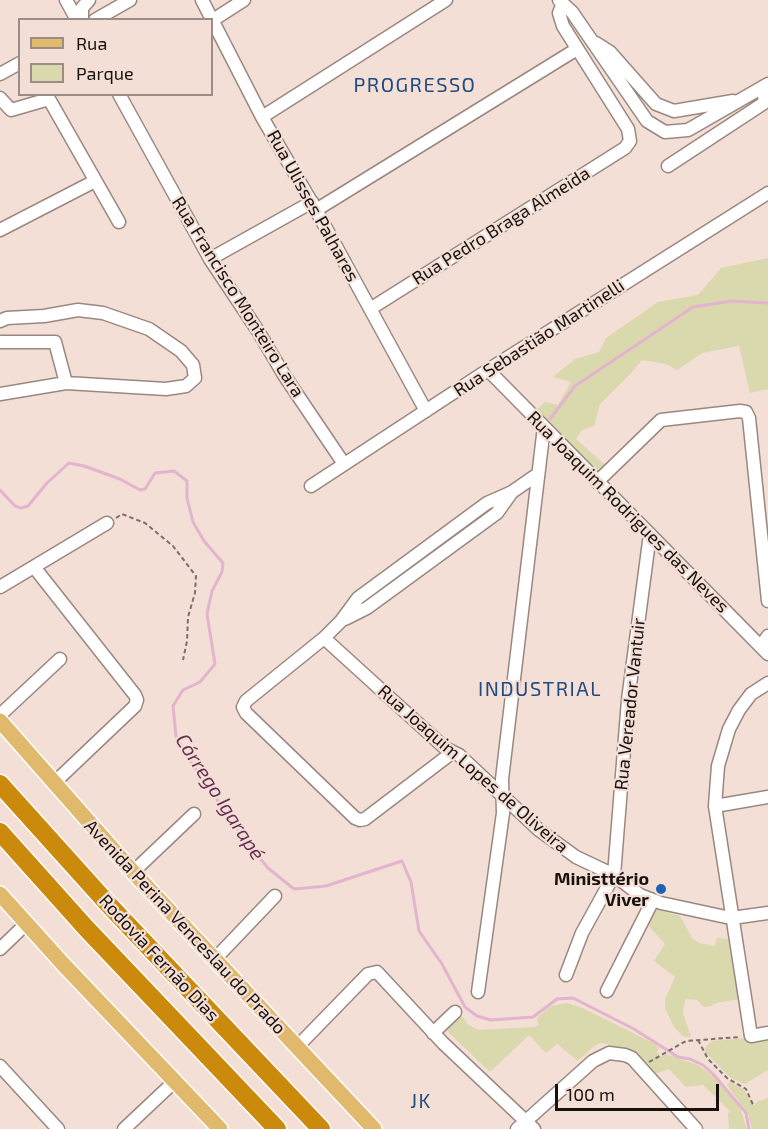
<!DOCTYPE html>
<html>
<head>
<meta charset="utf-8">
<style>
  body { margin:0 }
  #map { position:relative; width:768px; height:1129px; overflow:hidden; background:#f3dfd6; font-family:"Exo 2",sans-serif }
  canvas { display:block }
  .legend { position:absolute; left:18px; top:18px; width:195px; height:78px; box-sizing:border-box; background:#f3dfd6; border:2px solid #9b8d86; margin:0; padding:8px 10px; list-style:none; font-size:18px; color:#18110e }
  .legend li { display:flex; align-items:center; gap:12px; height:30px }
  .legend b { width:30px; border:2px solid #9b8d86 }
  .scale { position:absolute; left:555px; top:1084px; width:164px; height:27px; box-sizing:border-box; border:3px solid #18110e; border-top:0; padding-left:8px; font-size:18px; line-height:21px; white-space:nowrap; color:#18110e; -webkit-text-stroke:4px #f3dfd6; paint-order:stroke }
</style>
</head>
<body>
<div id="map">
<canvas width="768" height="1129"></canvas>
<ul class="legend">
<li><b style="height:8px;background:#e0b96d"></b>Rua</li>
<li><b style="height:16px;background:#dad8ad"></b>Parque</li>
</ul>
<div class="scale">100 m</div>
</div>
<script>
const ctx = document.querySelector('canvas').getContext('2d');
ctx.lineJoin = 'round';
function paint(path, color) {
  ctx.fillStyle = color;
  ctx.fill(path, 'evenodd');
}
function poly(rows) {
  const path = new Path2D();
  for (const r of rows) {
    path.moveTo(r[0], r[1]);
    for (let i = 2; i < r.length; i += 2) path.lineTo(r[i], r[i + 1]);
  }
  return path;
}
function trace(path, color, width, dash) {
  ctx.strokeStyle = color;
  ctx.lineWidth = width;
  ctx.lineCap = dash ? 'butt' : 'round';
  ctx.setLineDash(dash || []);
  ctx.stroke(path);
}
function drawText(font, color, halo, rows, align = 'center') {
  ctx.font = font + ' "Exo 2",sans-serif';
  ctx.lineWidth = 4.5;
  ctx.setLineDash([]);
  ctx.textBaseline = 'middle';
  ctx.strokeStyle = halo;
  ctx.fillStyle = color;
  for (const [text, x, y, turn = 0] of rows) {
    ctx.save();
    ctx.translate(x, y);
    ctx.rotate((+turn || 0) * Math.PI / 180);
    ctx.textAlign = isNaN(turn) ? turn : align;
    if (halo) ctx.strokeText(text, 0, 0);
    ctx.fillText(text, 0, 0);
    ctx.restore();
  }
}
const green = poly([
  [768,258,768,389,750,393,739,346,702,353,677,370,666,364,642,360,632,372,600,404,594,426,582,430,576,439,605,465,596,474,534,412,545,402,558,405,571,382,553,377,575,359,599,352,606,338,658,302,698,295,721,268],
  [653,908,680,916,692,938,699,943,715,946,717,938,728,939,739,999,716,1003,711,1006,704,1007,697,1000,685,999,683,1013,691,1037,684,1037,674,1027,665,1008,665,999,675,977,654,961,665,944,647,924],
  [567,1003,585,1009,655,1044,659,1048,657,1052,660,1057,666,1054,698,1065,714,1077,740,1108,747,1129,729,1129,728,1114,730,1111,703,1085,686,1087,669,1069,652,1075,609,1050,608,1044,600,1043,594,1046,578,1061,557,1044,546,1053,529,1035,490,1072,447,1031,459,1016,464,1018,467,1024,478,1030,535,1027,538,1025,537,1018,551,1006],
  [749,1038,768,1040,768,1070,745,1084,731,1078,705,1052,706,1046,712,1041],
  [730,1081,744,1090,754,1106,757,1102,768,1098,768,1129,752,1129,748,1114,727,1085]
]);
const stream = poly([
  [550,419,575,386,693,307,732,301,768,303],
  [0,490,15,506,21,508,28,506,47,483,69,463,84,466,120,479,140,490,145,489,155,473,174,471,187,481,187,498,193,522,204,541,223,563,222,572,212,591,207,614,215,664,200,682,183,690,173,706,176,736,189,759,244,839,268,868,294,889,326,886,402,861,411,882,419,931,442,964,465,1007,477,1016,491,1020,533,1017,557,999,573,998,634,1029,678,1057,690,1059,703,1065,713,1074,746,1113,749,1129]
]);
const path = poly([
  [116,518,122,514,145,523,173,546,196,576,195,593,188,617,187,641,183,660],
  [698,1040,708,1059,727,1078,746,1089,754,1107],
  [649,1062,686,1041,740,1037]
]);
const minor = poly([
  [66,0,77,20],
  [202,0,262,117,316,210,426,411],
  [559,0,572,12,647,121,665,132,688,130,768,84],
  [82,20,82,8,89,0],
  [95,20,130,0],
  [213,20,244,0],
  [596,43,610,52,656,104,674,111,733,101],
  [0,74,20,63],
  [119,94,210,259,258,331,284,375,344,464],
  [0,98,11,110,49,99,119,222],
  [262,117,446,0],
  [668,166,764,103,765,86],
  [316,210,577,49],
  [0,230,95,181],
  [210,259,312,202],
  [370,309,625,148,630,141,628,129,563,26,559,13,563,3],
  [0,321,7,318,44,316,78,310,103,313,149,329,181,351,193,365,195,378,186,386,166,389,66,383],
  [0,342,55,342,66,383,0,394],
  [488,370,768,654],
  [597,482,661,420,740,411,746,412,749,418,768,601],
  [311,486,488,370,768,193],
  [34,567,135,695,137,700,135,706,54,783],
  [0,587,107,523],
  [345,619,367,608,497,513,512,492],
  [324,638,445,748,459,755,539,830,576,857,614,875,640,895,661,903,726,917,739,917,768,913],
  [761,646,768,636],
  [768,683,751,694,739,710,729,729,718,766,715,806,751,1036,768,1033],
  [0,715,60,659],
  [453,752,365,819,360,820,355,818,246,713,243,707,246,701,324,638,341,621,358,598,487,503,512,492,538,474],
  [715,806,768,797],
  [133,872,194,814],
  [0,949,26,924],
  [214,960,275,896],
  [566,975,582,933,614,875,628,700,650,534],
  [607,991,653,900],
  [478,992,503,813,502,779,544,427],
  [433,1033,455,1012],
  [297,1047,368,974,377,972,443,1043,534,1129],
  [0,1066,58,1129],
  [124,1129,175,1081],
  [517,1129,593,1061,609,1053,625,1055,632,1058,696,1129]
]);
const major = poly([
  [0,721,133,872,374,1129],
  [0,894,63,964,220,1129]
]);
const highway = poly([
  [0,784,108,904,321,1129],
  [0,832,86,928,277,1129]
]);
const markers = [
  [661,889,6,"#1d63b3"]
];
const streetNames = [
  ["Rua Ulisses Palhares",313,206,61],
  ["Rua Pedro Braga Almeida",501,226,-32],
  ["Rua Francisco Monteiro Lara",238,297,58],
  ["Rua Sebastião Martinelli",539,338,-33],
  ["Rua Joaquim Rodrigues das Neves",628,512,45],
  ["Rua Vereador Vantuir",630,704,-84],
  ["Rua Joaquim Lopes de Oliveira",473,769,41],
  ["Avenida Perina Venceslau do Prado",185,927,47],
  ["Rodovia Fernão Dias",159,958,47]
];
const poiNames = [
  ["Ministtério",649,879],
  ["Viver",649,900]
];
const neighbourhoodNames = [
  ["PROGRESSO",415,85],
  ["INDUSTRIAL",540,689],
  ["JK",421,1101]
];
const waterNames = [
  ["Córrego Igarapé",220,797,57]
];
paint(green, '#dad8ad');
trace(stream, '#e3b4cd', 3);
trace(minor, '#9a8880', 15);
trace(major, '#fff', 18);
trace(highway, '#fff', 21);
trace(path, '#7c6f69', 2, [4.5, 3]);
trace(minor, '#fff', 12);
trace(major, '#e0b96d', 15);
trace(highway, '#cb8a0c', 18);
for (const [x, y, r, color] of markers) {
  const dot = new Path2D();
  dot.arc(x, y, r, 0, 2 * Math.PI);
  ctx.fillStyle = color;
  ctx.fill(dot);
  trace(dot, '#f3dfd6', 2);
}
drawText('18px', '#18110e', '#f3dfd6', streetNames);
drawText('bold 18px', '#18110e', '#f3dfd6', poiNames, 'right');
ctx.letterSpacing = '1.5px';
drawText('20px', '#1f4a7e', '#f3dfd6', neighbourhoodNames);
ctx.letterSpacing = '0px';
drawText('italic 20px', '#693052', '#f3dfd6', waterNames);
</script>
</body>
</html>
